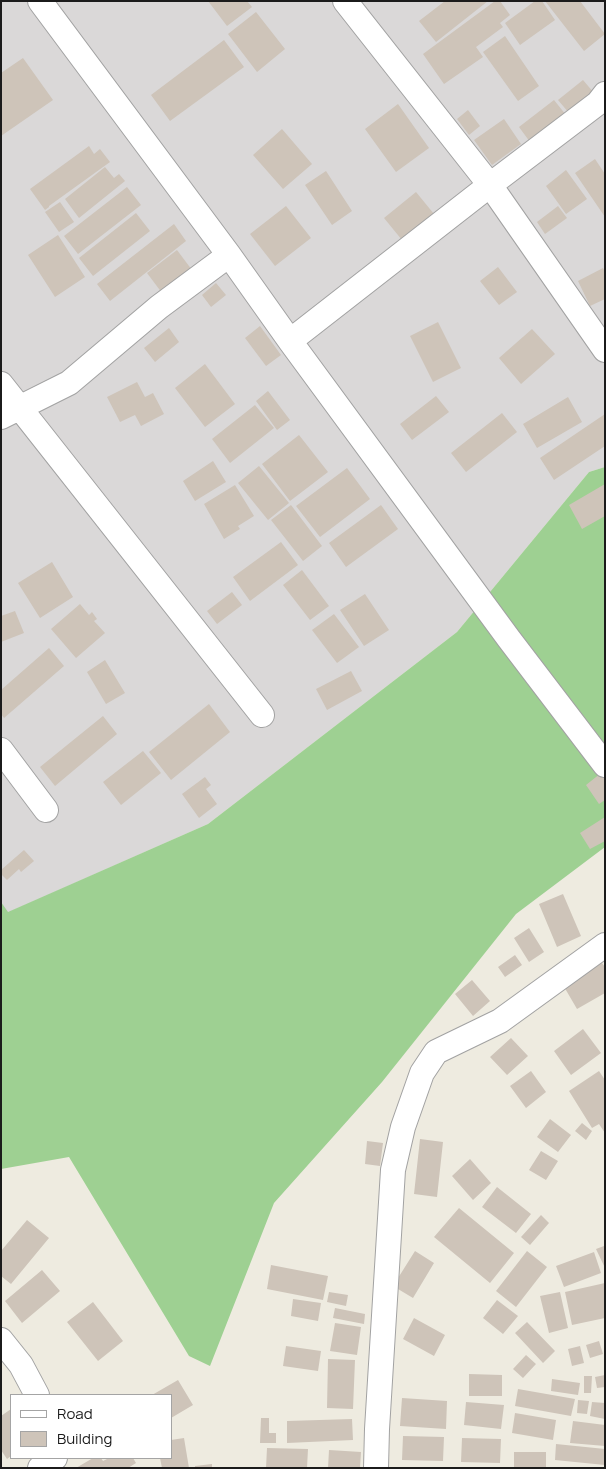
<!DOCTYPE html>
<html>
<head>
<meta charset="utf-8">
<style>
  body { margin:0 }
  #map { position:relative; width:606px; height:1469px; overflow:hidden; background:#eeebe0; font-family:Manrope,sans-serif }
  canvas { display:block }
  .frame { position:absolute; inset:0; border:2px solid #1b1b1b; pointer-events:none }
  .legend { position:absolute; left:10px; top:1394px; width:162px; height:65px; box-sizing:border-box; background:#fff; border:1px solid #a4a4a4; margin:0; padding:6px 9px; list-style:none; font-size:15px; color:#1b1b1b }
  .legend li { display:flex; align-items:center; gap:10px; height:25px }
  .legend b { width:25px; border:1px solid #a4a4a4 }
</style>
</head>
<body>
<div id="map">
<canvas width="606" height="1469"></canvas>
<div class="frame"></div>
<ul class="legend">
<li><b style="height:6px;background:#fff"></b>Road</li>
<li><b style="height:14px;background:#cec4b9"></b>Building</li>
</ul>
</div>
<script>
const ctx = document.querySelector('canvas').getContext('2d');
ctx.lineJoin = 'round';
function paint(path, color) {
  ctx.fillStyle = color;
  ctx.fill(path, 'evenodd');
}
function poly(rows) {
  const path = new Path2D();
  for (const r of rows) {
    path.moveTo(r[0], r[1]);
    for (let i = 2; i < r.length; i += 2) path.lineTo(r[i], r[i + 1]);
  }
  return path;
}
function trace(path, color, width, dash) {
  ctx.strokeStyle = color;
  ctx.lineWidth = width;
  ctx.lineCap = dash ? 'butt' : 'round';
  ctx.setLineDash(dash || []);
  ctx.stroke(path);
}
const residential = poly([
  [1,1,605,1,605,467,589,472,457,632,208,824,7,913,1,902]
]);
const forest = poly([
  [605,467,605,847,516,914,382,1082,274,1203,210,1366,189,1356,69,1157,1,1169,1,902,8,912,208,824,457,632,589,472]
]);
const building = poly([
  [208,1,247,1,252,7,227,26],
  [445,1,488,1,436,42,419,21],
  [495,1,500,1,510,15,500,23,503,27,476,47,483,57,444,84,423,54],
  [535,1,542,1,555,20,520,45,505,23],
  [545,1,580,1,605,34,584,51],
  [256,12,285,49,257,72,228,34],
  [505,36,539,86,518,101,483,52],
  [224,40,244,67,170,121,151,95],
  [23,58,53,100,1,136,1,73],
  [583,80,594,93,569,113,558,100],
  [554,100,566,115,530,142,519,127],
  [398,104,429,148,396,172,365,129],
  [468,110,480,126,469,135,457,119],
  [504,119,521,144,492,165,474,140],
  [282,129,312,164,283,189,253,155],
  [89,146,94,154,100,149,110,162,49,206,49,207,45,210,30,189],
  [595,159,605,174,605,217,575,173],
  [105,167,114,178,119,174,125,181,79,218,65,199],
  [566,170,587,199,566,214,546,186],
  [326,171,352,211,332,225,305,185],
  [127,187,141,205,78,254,64,236],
  [416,192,434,214,402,240,384,218],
  [60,202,74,222,59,232,45,212],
  [286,206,311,238,275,266,250,234],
  [558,206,567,218,545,234,537,222],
  [136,213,150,231,93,276,79,258],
  [174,224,186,241,110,301,97,284],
  [58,235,85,277,55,297,28,255],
  [177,250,192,270,162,293,147,273],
  [498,267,517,292,499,305,480,281],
  [603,268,605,272,605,299,590,306,578,281],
  [216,283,226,295,211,307,202,295],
  [438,322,461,368,433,382,410,336],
  [260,326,281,355,266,366,245,338],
  [169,328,179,342,155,362,144,348],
  [532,329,555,354,521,384,499,358],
  [205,364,235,404,205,427,175,388],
  [137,382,145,397,153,393,164,414,141,426,135,415,120,422,107,397],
  [268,391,290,420,277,430,256,401],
  [436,396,449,412,412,440,400,424],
  [568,397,582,422,537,448,523,424],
  [255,405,274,428,230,463,212,439],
  [502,413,517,432,466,472,451,453],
  [605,414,605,446,554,480,540,458],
  [299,435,328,472,290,501,262,464],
  [213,461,226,482,195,501,183,481],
  [259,466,289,503,268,520,238,483],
  [347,468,370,499,320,537,296,506],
  [605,484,605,516,582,529,569,505],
  [235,485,254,516,238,526,240,529,224,539,204,504],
  [291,505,322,546,303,561,271,520],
  [381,505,398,529,346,567,329,543],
  [281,542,298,565,250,601,233,577],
  [52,562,73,597,40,618,18,583],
  [302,570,329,606,310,620,283,585],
  [232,592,242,605,217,624,207,611],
  [365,594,389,630,364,646,340,610],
  [80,604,89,615,92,612,97,619,94,621,105,633,76,658,51,629],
  [15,611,24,633,1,642,1,616],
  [334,614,359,647,337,663,312,630],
  [49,648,64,666,4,718,1,714,1,690],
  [105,660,125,693,106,704,87,672],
  [351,671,362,691,327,710,316,689],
  [209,704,230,732,171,780,149,752],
  [103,716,117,734,55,786,40,767],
  [143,751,161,773,121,805,103,782],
  [601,773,605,778,605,800,599,804,586,785],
  [205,777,211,785,206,789,217,804,199,818,182,794],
  [605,817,605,841,590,849,580,833],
  [24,850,34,861,21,872,19,869,7,880,1,874,1,870],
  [563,894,581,936,557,947,539,904],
  [529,928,544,952,529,962,514,938],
  [515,955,522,965,505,977,498,967],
  [602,963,605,967,605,993,577,1009,563,985],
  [472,980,490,1001,473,1016,455,994],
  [583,1029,601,1053,571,1075,554,1051],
  [511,1038,528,1056,507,1075,490,1057],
  [531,1071,546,1092,526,1108,510,1086],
  [599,1071,605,1080,605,1133,599,1124,592,1128,569,1091],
  [550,1119,571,1135,558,1152,537,1137],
  [582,1123,592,1131,586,1140,575,1131],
  [420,1139,443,1142,437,1197,414,1194],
  [367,1141,383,1143,380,1166,365,1164],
  [541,1151,558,1161,546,1180,529,1170],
  [470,1159,491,1183,473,1200,452,1176],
  [497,1187,531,1214,516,1233,482,1207],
  [459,1208,514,1253,490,1283,434,1237],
  [541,1215,549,1223,530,1245,521,1237],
  [27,1220,49,1238,11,1284,1,1276,1,1251],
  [604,1246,605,1248,605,1268,596,1249],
  [415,1251,434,1263,413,1298,393,1286],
  [527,1251,547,1267,516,1307,496,1291],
  [594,1252,601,1273,564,1287,556,1266],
  [271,1265,328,1276,323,1300,267,1289],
  [42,1270,60,1291,22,1323,5,1301],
  [605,1283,605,1318,572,1325,565,1292],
  [329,1292,348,1295,346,1306,327,1302],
  [560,1292,568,1328,549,1333,540,1296],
  [293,1299,321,1303,318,1321,291,1316],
  [497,1300,518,1316,503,1334,483,1318],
  [93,1302,123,1341,98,1361,67,1322],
  [335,1308,365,1314,364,1324,333,1318],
  [414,1318,445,1335,434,1356,403,1339],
  [527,1322,555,1351,543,1363,515,1333],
  [335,1323,361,1327,357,1355,330,1351],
  [599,1341,603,1354,590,1358,586,1345],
  [286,1346,321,1351,318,1371,283,1366],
  [580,1346,584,1363,572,1366,568,1349],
  [526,1355,536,1364,523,1378,513,1369],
  [328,1359,355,1360,353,1409,327,1408],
  [469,1374,502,1375,502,1396,469,1396],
  [605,1375,605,1387,597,1388,595,1377],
  [584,1376,592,1376,591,1393,584,1393],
  [552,1379,580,1383,578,1395,551,1391],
  [178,1380,193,1405,171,1418,171,1395,152,1395],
  [518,1389,575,1399,571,1416,515,1406],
  [402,1398,447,1401,446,1429,400,1426],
  [578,1400,589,1401,587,1414,577,1413],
  [466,1402,504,1405,501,1429,464,1425],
  [592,1402,605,1403,605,1419,590,1416],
  [11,1409,11,1456,7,1459,1,1450,1,1416],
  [515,1413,556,1420,553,1440,512,1433],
  [261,1418,269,1418,269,1433,276,1433,276,1443,260,1443],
  [352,1419,353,1440,287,1443,287,1421],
  [573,1421,605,1425,605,1446,570,1443],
  [403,1436,444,1437,443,1461,402,1460],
  [184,1438,189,1468,162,1468,160,1458,171,1458,171,1440],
  [462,1438,501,1439,500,1463,461,1462],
  [556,1444,605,1449,605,1465,555,1460],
  [267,1448,308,1449,307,1468,266,1468],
  [329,1450,361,1452,360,1468,328,1468],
  [514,1452,546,1452,546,1468,514,1468],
  [93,1458,101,1458,103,1461,109,1458,133,1458,136,1463,128,1468,76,1468],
  [212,1464,212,1468,195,1468,195,1466]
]);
const minor = poly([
  [40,1,229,255,290,341,509,639,605,765],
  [345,1,490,185,605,350],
  [290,341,490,185,598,103,605,94],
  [1,384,262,715],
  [1,417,69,383,159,307,229,255],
  [1,750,46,810],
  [1,1340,21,1365,37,1395],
  [40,1468,55,1458],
  [376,1468,377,1429,393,1170,403,1127,422,1073,436,1052,500,1021,605,945]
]);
paint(residential, '#dad8d8');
paint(forest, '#9ed092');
paint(building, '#cec4b9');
trace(minor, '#a2a2a2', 26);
trace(minor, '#fff', 24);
</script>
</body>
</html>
